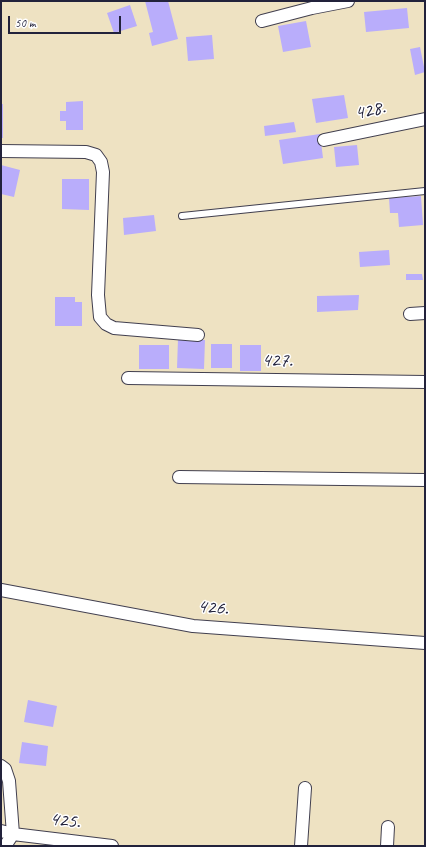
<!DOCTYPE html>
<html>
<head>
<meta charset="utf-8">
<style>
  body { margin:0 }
  #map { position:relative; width:426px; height:847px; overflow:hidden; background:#eee2c2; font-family:Caveat,sans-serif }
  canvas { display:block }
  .frame { position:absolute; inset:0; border:2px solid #22223b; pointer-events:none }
  .scale { position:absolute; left:8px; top:16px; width:113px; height:18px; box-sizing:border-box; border:2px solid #22223b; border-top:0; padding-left:5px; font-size:12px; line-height:14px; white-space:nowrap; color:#22223b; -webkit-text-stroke:3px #fff; paint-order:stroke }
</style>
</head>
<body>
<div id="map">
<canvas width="426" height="847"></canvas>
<div class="frame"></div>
<div class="scale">50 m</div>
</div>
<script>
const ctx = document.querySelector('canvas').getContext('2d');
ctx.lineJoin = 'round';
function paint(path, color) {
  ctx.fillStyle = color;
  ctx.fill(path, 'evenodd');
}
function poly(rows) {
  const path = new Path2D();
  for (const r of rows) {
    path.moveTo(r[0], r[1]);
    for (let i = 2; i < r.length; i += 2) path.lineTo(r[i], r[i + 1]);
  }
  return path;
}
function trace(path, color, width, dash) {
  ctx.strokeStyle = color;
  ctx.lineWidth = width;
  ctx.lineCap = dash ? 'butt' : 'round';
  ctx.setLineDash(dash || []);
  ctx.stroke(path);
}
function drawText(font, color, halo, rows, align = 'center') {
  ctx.font = font + ' Caveat,sans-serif';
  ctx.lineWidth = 3;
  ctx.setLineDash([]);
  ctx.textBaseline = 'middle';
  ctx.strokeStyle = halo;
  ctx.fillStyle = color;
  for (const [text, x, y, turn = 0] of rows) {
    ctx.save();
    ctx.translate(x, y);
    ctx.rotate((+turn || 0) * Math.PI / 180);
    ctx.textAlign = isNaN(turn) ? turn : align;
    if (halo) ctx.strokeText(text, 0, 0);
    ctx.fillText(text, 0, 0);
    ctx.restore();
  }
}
const building = poly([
  [145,1,168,1,178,39,152,46,149,33,153,32],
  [130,5,137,26,114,33,107,13],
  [407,8,409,28,366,32,364,12],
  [306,21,311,47,283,52,278,26],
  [212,35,214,59,188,61,186,37],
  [420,47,425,72,415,75,410,49],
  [344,95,348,118,316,123,312,99],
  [83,101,83,130,66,130,66,121,60,121,60,111,66,111,66,102],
  [1,104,3,104,3,138,1,138],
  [294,122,296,132,265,136,264,126],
  [320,134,323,158,283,164,279,140],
  [357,145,359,165,336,167,334,147],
  [1,165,20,170,14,197,1,194],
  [62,179,89,179,89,210,62,209],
  [421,196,423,225,399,227,398,213,390,213,389,198],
  [154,215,156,231,124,235,123,218],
  [389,250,390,265,360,267,359,252],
  [406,274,422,274,423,280,406,280],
  [359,295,358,310,317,312,317,296],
  [55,297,75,297,75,302,82,302,82,326,55,326],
  [178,339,205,340,204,369,177,368],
  [211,344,232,344,232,368,211,368],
  [139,345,169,345,169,369,139,369],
  [240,345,261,345,261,371,240,371],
  [28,700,57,706,53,727,24,722],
  [22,742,48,746,46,766,19,763]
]);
const service = poly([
  [182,216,425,191]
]);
const minor = poly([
  [262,21,312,8,348,1],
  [324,140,425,119],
  [1,151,86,152,96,155,101,162,103,172,98,295,100,317,106,324,114,328,198,335],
  [410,314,425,313],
  [128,378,425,382],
  [179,477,425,480],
  [1,590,193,626,425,643],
  [1,766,5,769,9,781,13,834,5,846],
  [1,831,13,834,112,846],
  [301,846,305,788],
  [387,846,388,827]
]);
const streetNames = [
  ["428.",370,111,-12],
  ["427.",277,361,1],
  ["426.",213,608,5],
  ["425.",65,821,7]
];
paint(building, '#b9adfb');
trace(service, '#413f4f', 8);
trace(minor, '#413f4f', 14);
trace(service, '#fff', 6);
trace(minor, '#fff', 12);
drawText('20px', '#22223b', '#fff', streetNames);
</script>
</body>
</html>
